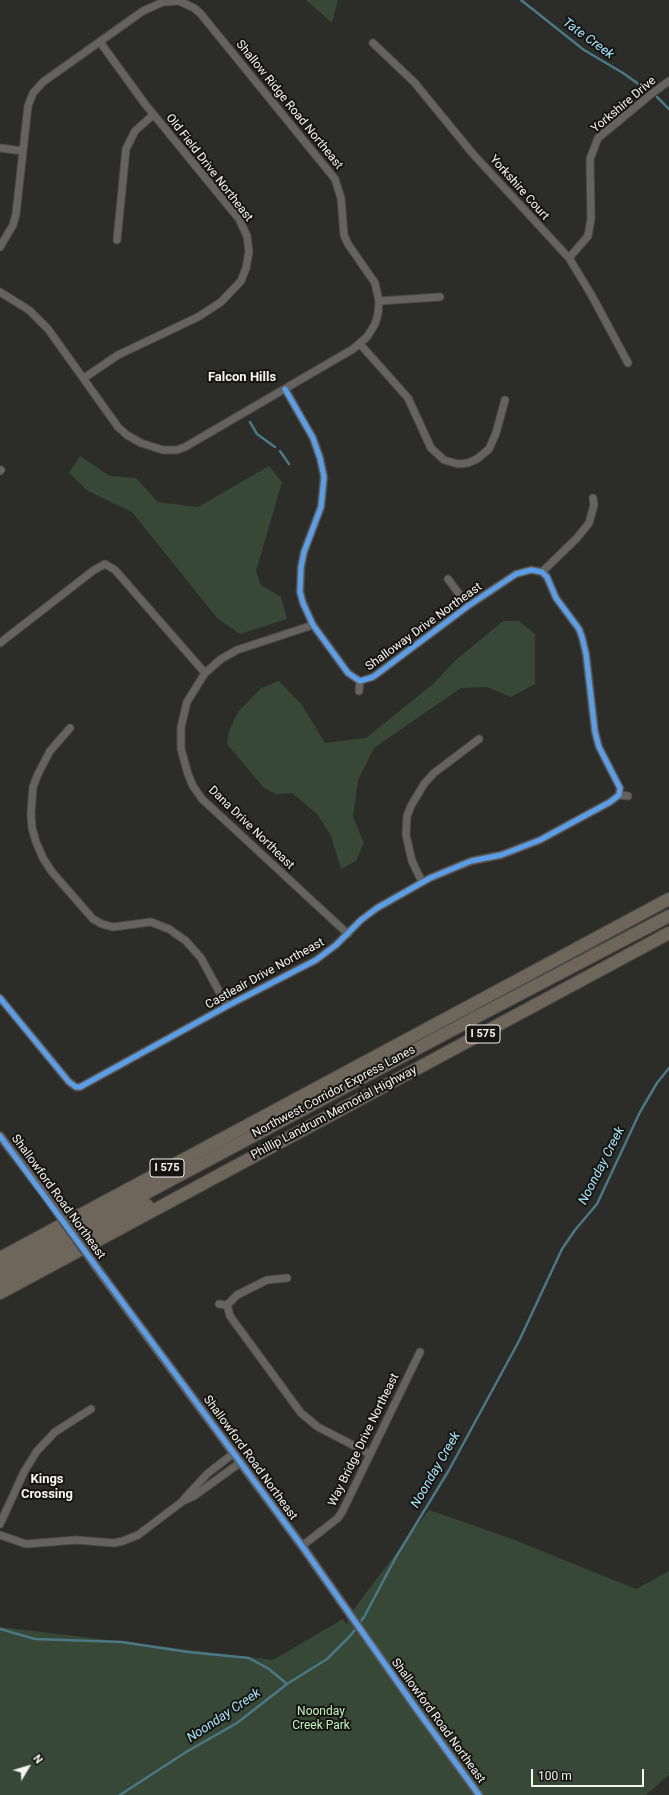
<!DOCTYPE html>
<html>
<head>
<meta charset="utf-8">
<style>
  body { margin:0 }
  #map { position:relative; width:669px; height:1795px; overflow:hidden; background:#2c2c28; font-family:Roboto,sans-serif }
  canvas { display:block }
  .north { position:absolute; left:8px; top:1747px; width:40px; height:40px; -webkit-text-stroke:3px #161512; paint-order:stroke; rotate:52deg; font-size:11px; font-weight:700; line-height:16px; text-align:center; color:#f5f5f0 }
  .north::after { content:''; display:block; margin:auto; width:14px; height:18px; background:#f5f5f0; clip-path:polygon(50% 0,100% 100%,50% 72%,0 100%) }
  .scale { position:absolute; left:531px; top:1769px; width:113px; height:18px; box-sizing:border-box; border:2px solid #f5f5f0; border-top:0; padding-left:5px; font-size:12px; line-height:14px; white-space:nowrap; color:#f5f5f0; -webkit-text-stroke:3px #161512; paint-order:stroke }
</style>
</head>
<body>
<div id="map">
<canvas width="669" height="1795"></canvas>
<div class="north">N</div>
<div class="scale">100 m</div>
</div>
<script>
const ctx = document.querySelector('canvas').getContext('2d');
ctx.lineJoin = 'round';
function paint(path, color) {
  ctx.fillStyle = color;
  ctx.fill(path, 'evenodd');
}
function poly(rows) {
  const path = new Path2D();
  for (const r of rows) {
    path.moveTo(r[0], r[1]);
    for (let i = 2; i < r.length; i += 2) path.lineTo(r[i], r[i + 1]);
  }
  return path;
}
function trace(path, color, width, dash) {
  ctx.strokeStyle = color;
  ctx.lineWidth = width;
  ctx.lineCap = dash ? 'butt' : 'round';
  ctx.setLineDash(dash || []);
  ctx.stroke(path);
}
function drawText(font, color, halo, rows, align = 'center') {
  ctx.font = font + ' Roboto,sans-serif';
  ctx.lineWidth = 4;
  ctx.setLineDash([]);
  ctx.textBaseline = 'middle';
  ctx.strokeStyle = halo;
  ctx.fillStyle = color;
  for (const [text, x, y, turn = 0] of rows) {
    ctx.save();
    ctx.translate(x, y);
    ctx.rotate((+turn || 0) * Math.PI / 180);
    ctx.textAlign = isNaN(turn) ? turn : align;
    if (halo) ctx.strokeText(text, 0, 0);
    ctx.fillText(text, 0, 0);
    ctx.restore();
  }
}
const green = poly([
  [306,0,338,0,332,23],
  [80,456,110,476,136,478,158,502,198,507,269,466,282,482,256,571,261,585,281,597,287,619,240,634,217,618,132,512,88,491,69,473],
  [503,621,519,621,535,634,535,684,511,697,487,687,461,688,374,748,358,780,353,817,364,843,356,861,341,869,331,836,317,814,292,793,276,794,264,788,227,744,229,731,238,712,261,688,279,681,302,705,325,743,366,738,433,684,456,660],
  [429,1510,512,1539,636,1589,669,1571,669,1775,646,1795,0,1795,0,1627,273,1660,343,1619,347,1625,350,1614]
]);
const stream = poly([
  [521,0,584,50,623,73,647,90],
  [657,97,669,109],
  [250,422,257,434,275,447],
  [280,451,289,464],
  [0,1629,35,1639,122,1642,188,1652,249,1658,269,1669,287,1684],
  [120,1795,186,1752,237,1723,287,1684,327,1659,351,1635,364,1617,396,1557,449,1470,519,1341,562,1249,575,1230,597,1204,640,1112,657,1083,669,1068]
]);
const minor = poly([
  [373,43,414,82,473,154,569,258,592,296,628,363],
  [0,148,23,151],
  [117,240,126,149,135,131,153,115],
  [0,247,13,225,16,214,28,106,33,93,43,82,143,11,163,2,179,1,194,8,200,13,335,179,341,198,344,235,348,244,375,283,379,301,378,314,375,324,367,337,353,349,185,447,177,450,163,450,141,443,127,435,118,427,48,329,29,310,0,292],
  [569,258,588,236,591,219,590,159,598,138,650,95,669,81],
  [379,301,440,297],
  [360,344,408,398,431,448,444,460,458,464,468,463,477,459,489,449,496,433,505,400],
  [84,378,118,355,198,317,221,302,241,281,246,268,249,252,247,236,239,219,145,104,100,42],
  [0,471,1,470],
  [542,572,577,538,589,523,594,505,593,498],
  [448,579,468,606],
  [313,625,237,650,221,659,205,673,187,702,181,727,181,749,188,774,193,786,202,799,348,934],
  [0,643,94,570,105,564,115,570,205,673],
  [359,691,360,681],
  [70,728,50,751,38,774,33,787,31,813,32,828,36,842,43,858,52,872,93,919,102,924,113,927,151,922,169,929,186,941,201,958,227,1006],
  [619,795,628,796],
  [422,882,412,861,406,835,407,816,411,806,424,784,434,773,479,739],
  [0,998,69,1082,76,1087,80,1087,227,1006,316,960,336,945,361,920,377,908,430,878,471,861,501,855,540,840,610,802,619,795,620,788,599,747,595,732,586,654,582,637,579,629,556,598,547,577,542,572,531,570,516,574,468,606,373,677,360,681,348,673,313,625,303,603,300,592,301,567,304,552,321,507,324,477,320,458,313,438,285,389],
  [287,1278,267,1280,237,1295,227,1305,230,1316,301,1413,318,1427,370,1454],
  [219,1304,227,1305],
  [184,1499,207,1474,234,1453],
  [0,1524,24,1472,37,1451,55,1432,91,1409],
  [0,1535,26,1544,76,1540,114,1543,123,1541,138,1535,183,1501,194,1496,241,1462],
  [302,1546,338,1518,342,1512,420,1352]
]);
const tertiary = poly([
  [0,1136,45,1195],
  [102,1275,302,1546,415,1707,479,1795]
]);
const motorway = poly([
  [0,1258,669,899],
  [0,1271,480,1015,669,916],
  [0,1281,106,1224,147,1205],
  [0,1293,669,933]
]);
const tertiaryBridge = poly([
  [45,1195,102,1275]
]);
const cycleway = poly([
  [0,998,69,1082,76,1087,80,1087,227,1006,316,960,336,945,361,920,377,908,430,878,471,861,501,855,540,840,610,802,619,795,620,788,599,747,595,732,586,654,582,637,579,629,556,598,547,577,542,572,531,570,516,574,468,606,373,677,360,681,348,673,313,625,303,603,300,592,301,567,304,552,321,507,324,477,320,458,313,438,285,389],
  [0,1136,302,1546,415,1707,479,1795]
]);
const shields = [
  [483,1034,34],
  [167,1168,34]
];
const shieldNames = [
  ["I 575",483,1034],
  ["I 575",167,1168]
];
const streetNames = [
  ["Shallow Ridge Road Northeast",289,105,51],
  ["Yorkshire Drive",624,105,-40],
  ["Old Field Drive Northeast",209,168,52],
  ["Yorkshire Court",519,188,48],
  ["Shalloway Drive Northeast",424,627,-36],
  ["Dana Drive Northeast",251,828,44],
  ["Castleair Drive Northeast",265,974,-29],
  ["Northwest Corridor Express Lanes",334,1092,-28],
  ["Phillip Landrum Memorial Highway",334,1113,-28],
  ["Shallowford Road Northeast",58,1197,54],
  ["Way Bridge Drive Northeast",364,1440,-64],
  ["Shallowford Road Northeast",250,1458,54],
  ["Shallowford Road Northeast",438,1721,54]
];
const parkNames = [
  ["Noonday",321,1712],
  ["Creek Park",321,1726]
];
const waterNames = [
  ["Tate Creek",588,39,36],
  ["Noonday Creek",602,1166,-63],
  ["Noonday Creek",436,1470,-60],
  ["Noonday Creek",224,1716,-34]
];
const neighbourhoodNames = [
  ["Falcon Hills",242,378],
  ["Kings",47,1480],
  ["Crossing",47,1495]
];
paint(green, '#374936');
trace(stream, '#4a7885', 2.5);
trace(minor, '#4a4946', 9);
trace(tertiary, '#4a4946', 10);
trace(motorway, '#4a4946', 14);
trace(minor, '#646360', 7);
trace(tertiary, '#646360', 8);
trace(motorway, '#6f665b', 12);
trace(tertiaryBridge, '#4a4946', 10, []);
trace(tertiaryBridge, '#646360', 8);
trace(cycleway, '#5a9eea', 5);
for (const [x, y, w] of shields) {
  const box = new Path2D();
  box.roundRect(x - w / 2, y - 9, w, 18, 3);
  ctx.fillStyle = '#161512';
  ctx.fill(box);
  trace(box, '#f5f5f0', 1);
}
drawText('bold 11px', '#f5f5f0', null, shieldNames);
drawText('12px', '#f5f5f0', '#161512', streetNames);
drawText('12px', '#c1f4be', '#161512', parkNames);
drawText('italic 13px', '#a6e8fc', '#161512', waterNames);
drawText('bold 13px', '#f5f5f0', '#161512', neighbourhoodNames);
</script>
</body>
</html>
